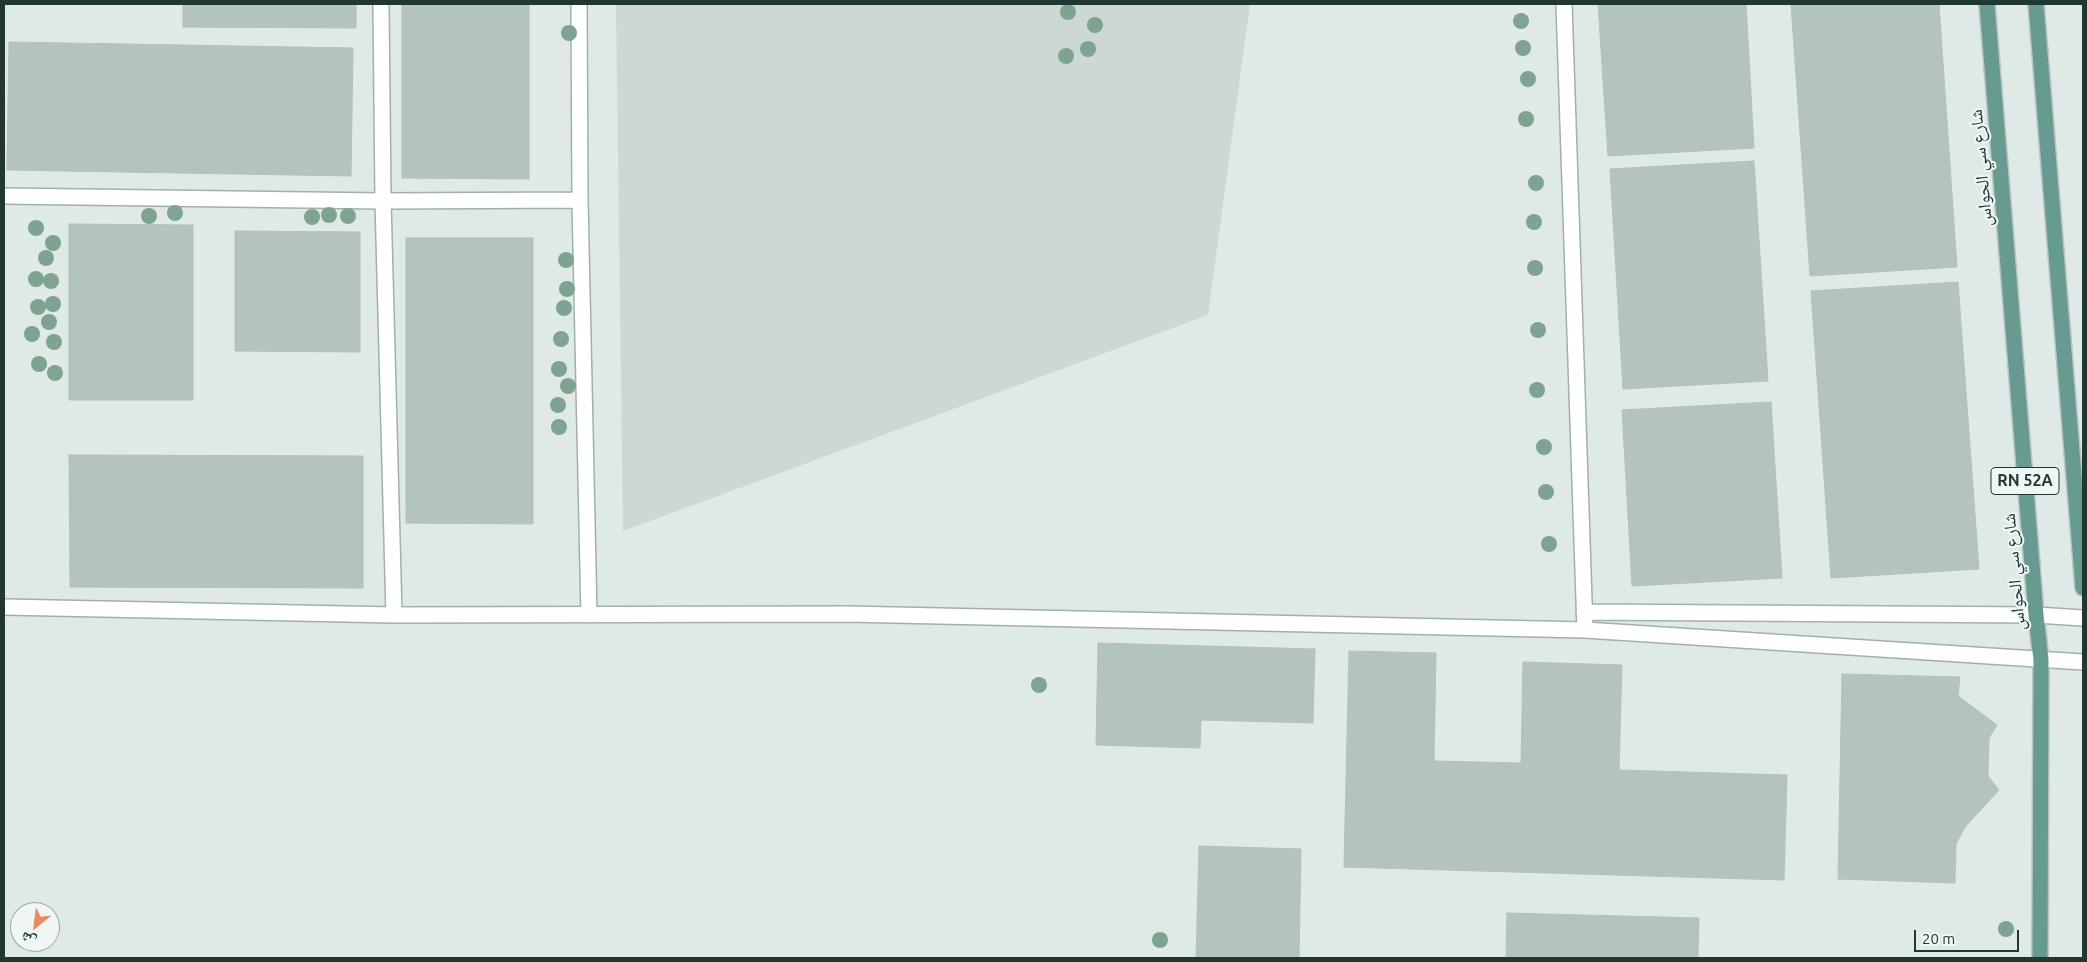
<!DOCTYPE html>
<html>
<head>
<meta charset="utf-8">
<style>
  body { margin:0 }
  #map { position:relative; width:2087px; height:962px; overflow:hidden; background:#dfe9e5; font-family:Ubuntu,"Noto Naskh Arabic",sans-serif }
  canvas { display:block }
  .frame { position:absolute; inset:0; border:5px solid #213733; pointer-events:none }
  .north { position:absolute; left:10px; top:902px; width:50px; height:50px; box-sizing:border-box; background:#eff6f3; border:1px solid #9daaa6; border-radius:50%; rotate:209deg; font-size:14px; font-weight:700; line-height:20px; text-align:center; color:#213733 }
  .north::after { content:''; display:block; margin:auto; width:18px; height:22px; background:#e68c60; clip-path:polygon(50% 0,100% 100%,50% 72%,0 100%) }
  .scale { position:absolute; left:1914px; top:930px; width:105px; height:22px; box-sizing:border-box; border:2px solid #213733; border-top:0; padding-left:6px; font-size:15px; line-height:18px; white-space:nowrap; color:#213733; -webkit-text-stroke:4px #eff6f3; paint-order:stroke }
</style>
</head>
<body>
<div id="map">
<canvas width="2087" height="962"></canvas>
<div class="frame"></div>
<div class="north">ش</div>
<div class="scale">20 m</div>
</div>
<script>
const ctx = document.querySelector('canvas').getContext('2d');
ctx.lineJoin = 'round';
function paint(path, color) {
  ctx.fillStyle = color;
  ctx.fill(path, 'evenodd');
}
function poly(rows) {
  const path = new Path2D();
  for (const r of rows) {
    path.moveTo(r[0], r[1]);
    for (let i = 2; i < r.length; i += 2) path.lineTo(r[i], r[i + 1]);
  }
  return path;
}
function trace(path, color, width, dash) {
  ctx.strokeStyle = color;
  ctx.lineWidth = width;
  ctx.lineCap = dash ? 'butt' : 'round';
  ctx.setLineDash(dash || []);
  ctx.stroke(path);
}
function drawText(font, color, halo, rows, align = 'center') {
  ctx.font = font + ' Ubuntu,"Noto Naskh Arabic",sans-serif';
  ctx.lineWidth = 4;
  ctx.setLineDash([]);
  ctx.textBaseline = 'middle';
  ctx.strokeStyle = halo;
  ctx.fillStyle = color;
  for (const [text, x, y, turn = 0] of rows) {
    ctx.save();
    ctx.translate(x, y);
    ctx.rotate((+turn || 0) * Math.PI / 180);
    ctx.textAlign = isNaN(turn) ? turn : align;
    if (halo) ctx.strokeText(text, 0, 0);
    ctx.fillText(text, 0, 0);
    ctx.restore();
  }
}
const built = poly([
  [616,4,1250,4,1208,315,623,531]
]);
const building = poly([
  [183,4,356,4,356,28,183,27,183,4],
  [402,4,529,4,529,179,402,178,402,4],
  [1598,4,1746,4,1754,148,1608,156,1598,4],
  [1791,4,1939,4,1957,267,1810,276,1791,4],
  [9,42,353,48,351,176,7,170,9,42],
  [1754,161,1768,381,1623,389,1610,169,1754,161],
  [69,224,193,225,193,400,69,400,69,224],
  [235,231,360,232,360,352,235,351,235,231],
  [406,238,533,238,533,524,406,523,406,238],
  [1958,282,1979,569,1831,578,1811,291,1958,282],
  [1771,402,1782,578,1632,586,1622,410,1771,402],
  [69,455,363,456,363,588,70,587,69,455],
  [1098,643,1315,649,1313,723,1201,720,1200,748,1096,745,1098,643],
  [1349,651,1436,653,1434,761,1521,763,1523,662,1622,665,1619,770,1787,775,1784,880,1344,867,1349,651],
  [1842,674,1960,677,1958,696,1997,725,1989,738,1988,776,1999,790,1965,827,1956,844,1955,883,1838,879,1842,674],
  [1199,846,1301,849,1299,958,1196,958,1199,846],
  [1507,913,1699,918,1698,958,1506,958,1507,913]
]);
const street = poly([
  [381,4,383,201,394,615],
  [579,4,580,200,589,615],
  [1564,4,1585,630],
  [4,196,383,201,580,200],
  [4,607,394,615,847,614,1585,630,2083,662],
  [1584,612,2036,615,2083,618]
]);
const primary = poly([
  [1987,4,2036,615,2041,660,2040,958],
  [2036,4,2083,588]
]);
const trees = [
  [1068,12],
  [1521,21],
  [1095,25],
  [569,33],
  [1523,48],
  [1088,49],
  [1066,56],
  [1528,79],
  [1526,119],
  [1536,183],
  [175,213],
  [329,215],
  [149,216],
  [348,216],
  [312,217],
  [1534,222],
  [36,228],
  [53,243],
  [46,258],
  [566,260],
  [1535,268],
  [36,279],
  [51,281],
  [567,289],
  [53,304],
  [38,307],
  [564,308],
  [49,322],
  [1538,330],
  [32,334],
  [561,339],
  [54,342],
  [39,364],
  [559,369],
  [55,373],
  [568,386],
  [1537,390],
  [558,405],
  [559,427],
  [1544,447],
  [1546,492],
  [1549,544],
  [1039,685],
  [2006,929],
  [1160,940]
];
const shields = [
  [2025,481,68]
];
const shieldNames = [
  ["RN 52A",2025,481]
];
const streetNames = [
  ["شارع سي الحواس",1981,168,-95],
  ["شارع سي الحواس",2014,572,-95]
];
paint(built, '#cdd8d4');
paint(building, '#b4c3be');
trace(building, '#b2c1bc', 1);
trace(street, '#a2b0ac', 18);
trace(primary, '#bcc3c2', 18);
trace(street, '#fff', 15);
trace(primary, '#679b92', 15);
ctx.fillStyle = '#7ea390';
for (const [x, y] of trees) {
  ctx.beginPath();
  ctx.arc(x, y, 8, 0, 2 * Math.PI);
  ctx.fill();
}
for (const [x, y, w] of shields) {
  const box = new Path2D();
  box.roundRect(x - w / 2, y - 13.5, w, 27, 4);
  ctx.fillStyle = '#eff6f3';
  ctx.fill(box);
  trace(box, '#213733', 1);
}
drawText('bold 16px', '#213733', null, shieldNames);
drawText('18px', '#213733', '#eff6f3', streetNames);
</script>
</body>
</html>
